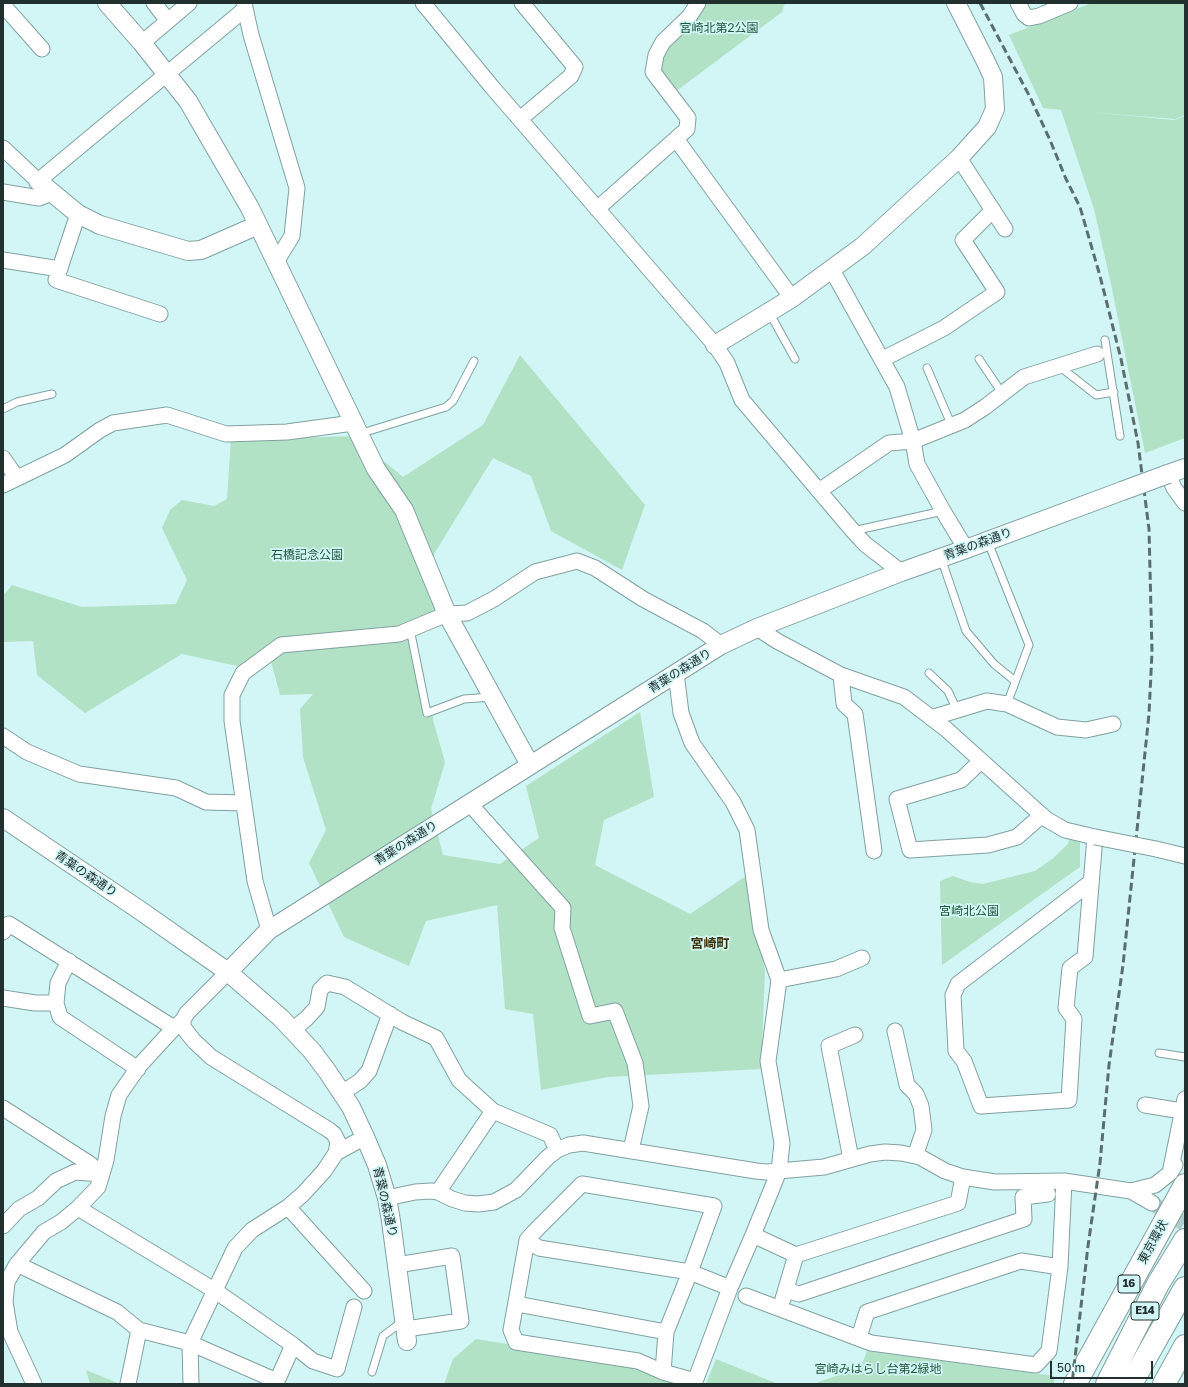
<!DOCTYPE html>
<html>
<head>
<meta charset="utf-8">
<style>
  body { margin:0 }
  #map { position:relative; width:1188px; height:1387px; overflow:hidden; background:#d2f5f5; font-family:"Golos Text",sans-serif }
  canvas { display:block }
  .frame { position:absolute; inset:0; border:4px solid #223030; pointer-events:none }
  .scale { position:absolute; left:1050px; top:1361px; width:103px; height:18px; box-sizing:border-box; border:2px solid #223030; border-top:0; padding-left:5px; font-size:12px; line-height:14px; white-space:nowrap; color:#223030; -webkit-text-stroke:3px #d2f5f5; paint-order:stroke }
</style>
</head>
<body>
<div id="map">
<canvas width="1188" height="1387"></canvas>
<div class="frame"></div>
<div class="scale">50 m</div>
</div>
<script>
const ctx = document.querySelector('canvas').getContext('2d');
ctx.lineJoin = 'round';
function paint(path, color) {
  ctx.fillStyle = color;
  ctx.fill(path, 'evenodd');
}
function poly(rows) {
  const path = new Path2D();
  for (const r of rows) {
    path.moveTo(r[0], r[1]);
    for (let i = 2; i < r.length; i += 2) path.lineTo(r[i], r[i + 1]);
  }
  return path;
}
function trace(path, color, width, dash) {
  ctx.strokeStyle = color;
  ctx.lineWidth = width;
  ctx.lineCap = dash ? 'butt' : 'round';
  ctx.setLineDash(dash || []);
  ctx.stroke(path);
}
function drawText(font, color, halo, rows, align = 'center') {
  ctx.font = font + ' "Golos Text","Noto Sans JP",sans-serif';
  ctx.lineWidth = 3.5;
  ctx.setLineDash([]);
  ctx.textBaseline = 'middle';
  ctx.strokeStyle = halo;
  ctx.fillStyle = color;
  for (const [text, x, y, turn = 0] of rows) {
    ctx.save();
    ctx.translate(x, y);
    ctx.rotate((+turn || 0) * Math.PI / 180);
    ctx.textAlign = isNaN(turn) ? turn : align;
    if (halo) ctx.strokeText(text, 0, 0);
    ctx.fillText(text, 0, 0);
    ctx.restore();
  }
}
const green = poly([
  [705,3,785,3,782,12,675,92,663,76,660,65,661,54],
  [1103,3,1185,3,1185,115,1175,119,1089,112,1174,120,1185,116,1185,438,1145,453,1111,284,1094,209,1061,110,1043,108,1009,35,1089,4],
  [520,355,645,505,622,570,551,531,531,476,493,458,434,554,434,611,407,634,418,670,433,715,433,720,445,762,431,809,443,855,500,864,539,838,526,786,640,712,654,797,604,820,595,865,690,914,746,876,765,971,761,1069,608,1077,541,1090,533,1014,505,1009,497,905,426,921,409,966,344,937,309,863,326,830,303,757,300,709,313,694,280,695,268,650,242,667,182,654,85,713,37,675,33,641,3,642,3,596,12,585,82,607,176,604,187,580,162,528,170,510,182,500,214,506,227,499,231,440,354,436,403,477,483,425],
  [1070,837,1080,841,1080,867,942,965,940,881,953,876,970,882,983,884,1035,871,1052,859,1068,844],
  [476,1339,631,1364,680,1384,444,1384,453,1359],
  [867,1351,1054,1376,1054,1384,813,1384,861,1367],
  [716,1359,778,1384,706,1384],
  [86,1370,120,1384,90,1384]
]);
const minorTunnel = poly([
  [1152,1203,1185,1224]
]);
const service = poly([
  [769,312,795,359],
  [1105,340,1120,436],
  [979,359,1002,393],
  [1059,366,1096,395,1114,392],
  [927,368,951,424],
  [3,409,17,402,52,394],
  [359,434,446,407,453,401,474,361],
  [853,531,943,511],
  [988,542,1029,645,1007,704],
  [941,558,966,631,994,664,1015,681],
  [410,629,427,713,464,699,492,697],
  [929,673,948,691,957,710],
  [1159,1053,1185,1057],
  [372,1372,383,1336,403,1321]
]);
const minor = poly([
  [154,3,168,21],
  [244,3,251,35,297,188,292,236,276,262],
  [423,3,492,87,715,345,727,363,742,400,853,531,865,544,901,572],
  [1018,3,1024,14,1029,18,1039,16,1070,3],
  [3,5,42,49],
  [142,43,189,3],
  [520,119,571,76,575,67,522,3],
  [676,139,792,298],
  [3,148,38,181,245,9],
  [959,158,1005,229],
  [3,192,39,198,52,193],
  [597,209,687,129,688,118,653,72,656,55,663,42,689,17,698,3],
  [78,214,56,280,160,314],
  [3,260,60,269],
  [832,270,897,387,913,441,917,464,943,511,966,549],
  [883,359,944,328,997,292,963,240,993,210],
  [3,458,17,478],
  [1168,474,1174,488,1185,503],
  [3,485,65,455,100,430,113,423,167,415,226,434,287,432,353,423],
  [819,491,889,443,913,441,965,420,985,407,1024,377,1097,354],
  [757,628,777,641,841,675,904,697,946,729,1046,819,1065,830,1095,837,1085,957,1070,968,1066,1008,1074,1019,1069,1100,981,1106,964,1061,956,1051,953,995,958,984,1091,882],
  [676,673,681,713,692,743,733,802,747,830,761,930,779,980,768,1061,782,1143,779,1171,753,1235,730,1288,694,1384],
  [841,675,844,704,855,714,874,851],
  [931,718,987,701,1007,704,1057,727,1086,730,1113,724],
  [3,736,27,752,79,774,176,788,206,802,244,803],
  [981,761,961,780,897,799,910,850,988,845,1017,837,1042,815],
  [469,803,563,908,562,928,590,1016,615,1011,635,1063,641,1106,631,1150],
  [1156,849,1185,856],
  [269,930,255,881,232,721,232,695,243,673,281,645,399,634,447,614,467,613,494,599,535,572,577,561,595,568,643,599,703,631,721,645],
  [3,932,9,924,174,1028],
  [69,961,58,983,56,1003,60,1017,138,1069],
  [779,980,836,969,862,958],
  [3,998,35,1003,56,1003],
  [292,1030,306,1019,317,1007,320,990,327,983,345,987,402,1022,436,1038,459,1080,493,1111,550,1135,557,1150],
  [895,1031,907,1085,916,1094,921,1106,924,1130,915,1156],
  [342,1093,360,1081,369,1071,390,1014],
  [1145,1105,1182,1111],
  [3,1108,90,1164,101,1174],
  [336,1153,365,1137],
  [851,1159,829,1046,855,1035],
  [1170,1173,1185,1099],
  [1064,1181,1131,1191,1152,1203],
  [1131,1191,1155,1185,1170,1173,1175,1165],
  [438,1192,493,1111],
  [387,1198,415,1192,431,1191,438,1192,452,1199,465,1203,478,1204,494,1202,516,1190,548,1157,557,1150,569,1145,583,1143,756,1171,767,1172,824,1167,870,1154,885,1152,901,1153,920,1157,945,1171,963,1177,982,1180,995,1182,1064,1181,1060,1267,1049,1351,1036,1365,871,1343,746,1296],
  [288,1207,364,1291],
  [78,1208,214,1290,293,1345,313,1361,337,1369,354,1307],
  [3,1226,19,1209,38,1198,56,1181,75,1172,101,1174],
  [753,1235,796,1255,958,1203,963,1177],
  [527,1240,539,1248,690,1272,730,1288],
  [17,1264,117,1312,139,1330],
  [397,1265,452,1256,461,1321,406,1329],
  [786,1290,799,1294,1024,1219,1023,1197,1048,1194],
  [783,1299,796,1255],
  [517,1304,666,1332],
  [859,1337,867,1312,1021,1261,1060,1267],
  [663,1372,666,1332,690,1272,714,1206,582,1184,534,1232,527,1240,511,1330,516,1342,638,1361,663,1372,695,1381],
  [277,1381,293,1345],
  [34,1384,10,1332,5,1302,7,1282,17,1264,44,1232,61,1222,78,1208,98,1187,106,1160,113,1116,119,1095,140,1065,174,1028,183,1020],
  [128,1384,139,1330,190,1343,277,1381,277,1384],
  [191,1384,190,1343,235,1248,252,1230,288,1207,303,1194,324,1171,336,1153,338,1142,334,1134,329,1130,211,1057,194,1041,186,1031,183,1026,183,1020,187,1013,228,972]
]);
const tertiary = poly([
  [107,3,142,43,188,101,250,208,376,469,404,510,447,614,530,765],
  [38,181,78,214,100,225,188,251,201,250,258,225],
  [715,345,792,298,863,246,959,158,987,127,995,109,993,77,985,60,956,3],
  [1168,474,1185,468],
  [3,818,138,909,228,972,281,1018,312,1051,327,1071,351,1107,365,1137,377,1165,387,1198,391,1221,407,1341],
  [228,972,269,930,721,645,757,628,901,572,966,549,1122,491]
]);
const trunk = poly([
  [1075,1384,1185,1185],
  [1164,1384,1185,1346]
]);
const motorway = poly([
  [1107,1384,1158,1284,1185,1240],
  [1131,1384,1185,1288]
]);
const rail = poly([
  [980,3,1031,99,1050,140,1066,179,1080,207,1100,276,1121,359,1138,443,1149,529,1152,652,1149,714,1123,965,1109,1065,1100,1163,1088,1246,1072,1384]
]);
const minorBridge = poly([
  [1095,837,1156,849]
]);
const tertiaryBridge = poly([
  [1122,491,1168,474]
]);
const shields = [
  [1129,1284,22],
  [1145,1311,28]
];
const shieldNames = [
  ["16",1129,1284],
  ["E14",1145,1311]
];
const parkNames = [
  ["宮崎北第2公園",719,28],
  ["石橋記念公園",307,555],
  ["宮崎北公園",969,911],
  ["宮崎みはらし台第2緑地",878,1369]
];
const streetNames = [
  ["青葉の森通り",978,544,-20],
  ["青葉の森通り",680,671,-32],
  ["青葉の森通り",406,843,-32],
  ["青葉の森通り",86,874,34],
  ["青葉の森通り",385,1202,77],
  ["東京環状",1153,1242,-61]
];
const neighbourhoodNames = [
  ["宮崎町",710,944]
];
paint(green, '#b2e2c5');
trace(minorTunnel, '#afcece', 15, [15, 8]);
trace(service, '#81a1a1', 9);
trace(minor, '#81a1a1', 17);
trace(tertiary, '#81a1a1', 20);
trace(trunk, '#81a1a1', 24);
trace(motorway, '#81a1a1', 24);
trace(service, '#fff', 7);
trace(minor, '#fff', 15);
trace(tertiary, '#fff', 18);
trace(trunk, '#fff', 22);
trace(motorway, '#fff', 22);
trace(rail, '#5a6e6e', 3, [8, 4]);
trace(minorBridge, '#81a1a1', 17, []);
trace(tertiaryBridge, '#81a1a1', 20, []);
trace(minorBridge, '#fff', 15);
trace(tertiaryBridge, '#fff', 18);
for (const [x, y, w] of shields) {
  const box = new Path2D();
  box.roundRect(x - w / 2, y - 9, w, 18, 3);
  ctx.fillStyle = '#d2f5f5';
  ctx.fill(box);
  trace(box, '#223030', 1);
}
drawText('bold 11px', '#223030', null, shieldNames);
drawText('12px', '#1f583b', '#d2f5f5', parkNames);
drawText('12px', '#223030', '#d2f5f5', streetNames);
drawText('bold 13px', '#3a3308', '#d2f5f5', neighbourhoodNames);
</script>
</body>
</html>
